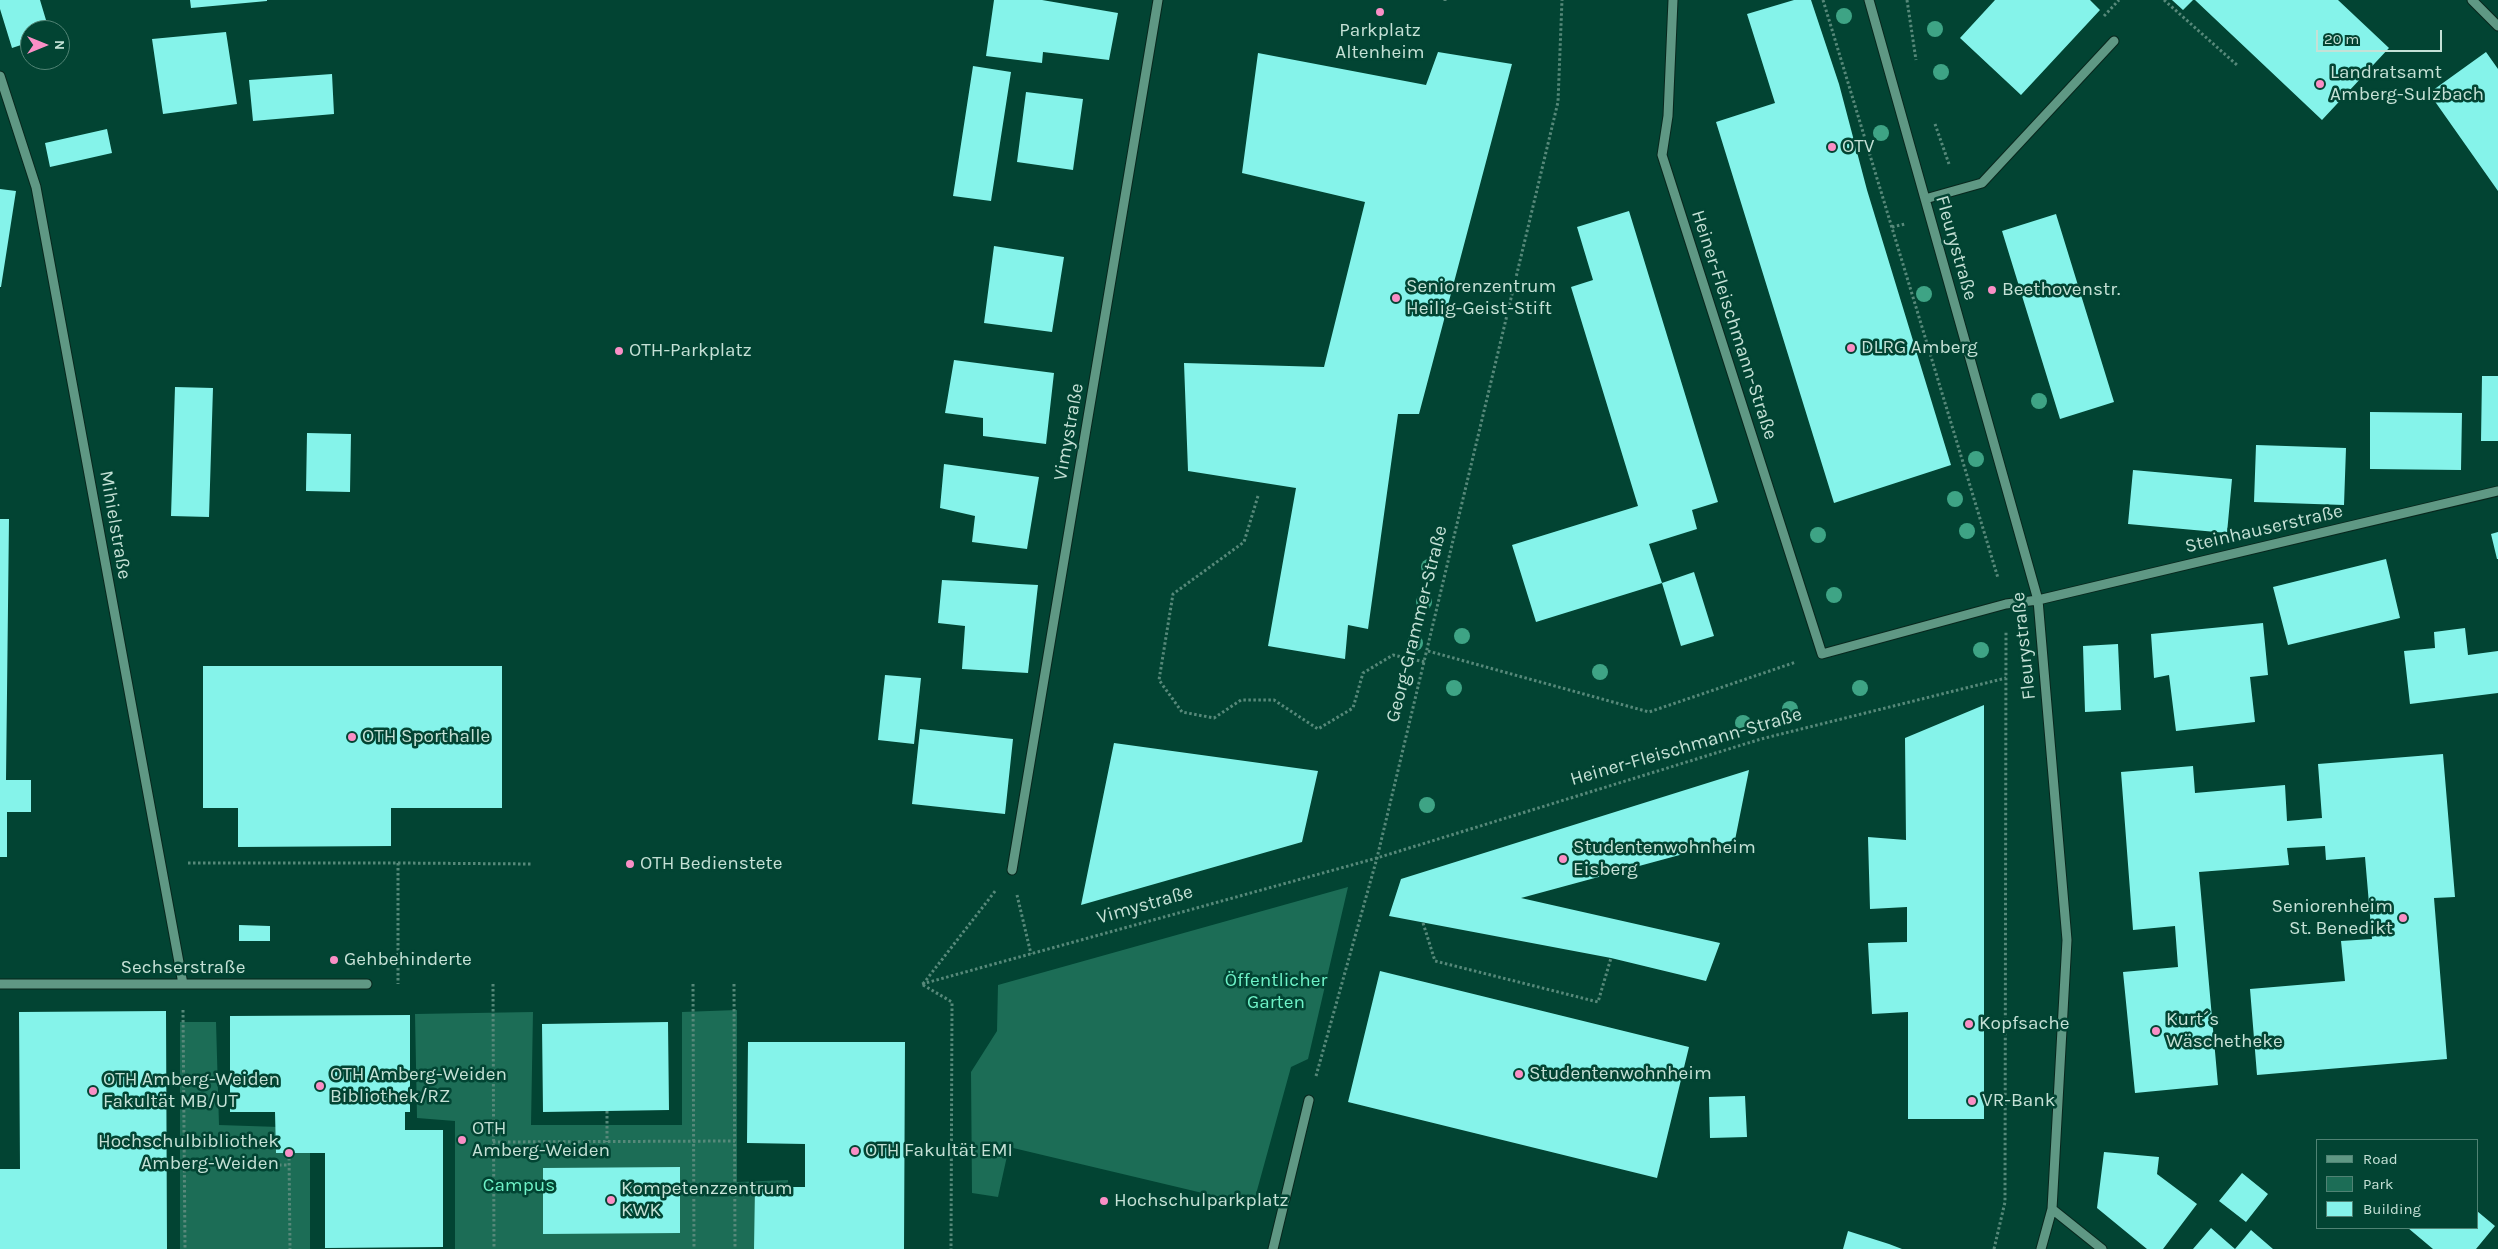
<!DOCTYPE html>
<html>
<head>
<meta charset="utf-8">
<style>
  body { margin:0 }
  #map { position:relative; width:2498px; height:1249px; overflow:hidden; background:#024433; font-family:Karla,sans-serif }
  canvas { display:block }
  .legend { position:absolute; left:2316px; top:1139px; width:162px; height:90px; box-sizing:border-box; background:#024433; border:1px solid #508374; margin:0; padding:6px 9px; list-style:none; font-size:15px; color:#c5e1d6 }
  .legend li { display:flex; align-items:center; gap:10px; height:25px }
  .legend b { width:25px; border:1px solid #508374 }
  .north { position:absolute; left:20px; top:20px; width:50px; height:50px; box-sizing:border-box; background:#024433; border:1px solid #508374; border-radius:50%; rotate:90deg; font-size:14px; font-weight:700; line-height:20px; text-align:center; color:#c5e1d6 }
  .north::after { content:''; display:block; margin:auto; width:18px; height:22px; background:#fa8fc6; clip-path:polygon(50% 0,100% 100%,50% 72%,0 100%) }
  .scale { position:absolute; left:2316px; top:30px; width:126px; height:22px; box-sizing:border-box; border:2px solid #c5e1d6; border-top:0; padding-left:6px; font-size:15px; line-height:18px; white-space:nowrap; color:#c5e1d6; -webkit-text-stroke:4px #024433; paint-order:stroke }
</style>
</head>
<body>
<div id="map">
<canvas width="2498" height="1249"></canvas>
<ul class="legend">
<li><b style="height:6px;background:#5f9884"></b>Road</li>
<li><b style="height:14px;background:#1c6d56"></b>Park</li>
<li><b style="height:14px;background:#85f3ea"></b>Building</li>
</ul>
<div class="north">N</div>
<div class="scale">20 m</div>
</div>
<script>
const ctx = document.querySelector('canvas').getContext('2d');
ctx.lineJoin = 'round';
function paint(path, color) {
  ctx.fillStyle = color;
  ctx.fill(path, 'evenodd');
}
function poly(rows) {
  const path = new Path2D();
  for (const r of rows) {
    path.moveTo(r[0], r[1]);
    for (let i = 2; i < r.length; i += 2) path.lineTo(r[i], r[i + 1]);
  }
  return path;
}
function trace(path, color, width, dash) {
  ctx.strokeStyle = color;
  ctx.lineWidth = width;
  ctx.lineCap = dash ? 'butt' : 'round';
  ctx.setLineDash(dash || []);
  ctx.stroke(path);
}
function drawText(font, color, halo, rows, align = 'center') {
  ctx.font = font + ' Karla,sans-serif';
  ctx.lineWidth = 5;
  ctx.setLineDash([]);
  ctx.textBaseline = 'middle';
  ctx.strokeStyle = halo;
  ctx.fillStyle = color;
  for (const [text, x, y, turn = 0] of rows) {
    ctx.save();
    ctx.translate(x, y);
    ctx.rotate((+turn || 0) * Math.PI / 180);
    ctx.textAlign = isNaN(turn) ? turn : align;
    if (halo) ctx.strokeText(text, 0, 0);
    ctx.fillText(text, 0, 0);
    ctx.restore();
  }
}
const green = poly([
  [1348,887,1308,1059,1291,1067,1253,1205,1009,1147,998,1197,972,1193,971,1072,997,1031,998,985],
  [737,1010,737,1182,788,1180,789,1249,455,1249,455,1121,417,1118,415,1014,533,1012,531,1125,682,1125,682,1012],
  [180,1022,216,1022,219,1125,310,1128,310,1249,180,1249]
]);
const building = poly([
  [0,0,40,0,49,30,30,30,30,42,12,48,0,9],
  [190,0,267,0,267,1,191,8],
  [994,0,1042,0,1118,13,1109,60,1043,52,1042,63,986,56],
  [1794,0,1811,0,1839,84,1867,190,1951,465,1834,503,1716,122,1775,103,1747,14],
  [1995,0,2090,0,2100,10,2021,95,1960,38],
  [2172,0,2193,0,2183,10],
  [2195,0,2338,0,2389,48,2322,120],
  [226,32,237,104,163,114,152,39],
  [1438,52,1512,64,1419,414,1398,414,1368,629,1348,625,1345,659,1268,646,1296,488,1188,471,1184,363,1324,367,1365,202,1242,173,1258,53,1426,85],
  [2486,52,2498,69,2498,191,2429,93],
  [973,66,1011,72,991,201,953,196],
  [332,74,334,114,253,121,249,80],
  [1026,92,1083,99,1073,170,1017,162],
  [107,129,112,153,50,167,45,143],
  [0,189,16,191,1,287,0,287],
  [1629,211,1718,502,1692,510,1697,529,1649,544,1662,583,1536,622,1512,545,1638,506,1571,287,1593,280,1577,227],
  [2056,214,2114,402,2060,419,2002,231],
  [994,246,1064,257,1052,332,984,323],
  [954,360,1054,373,1046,444,983,436,983,418,945,413],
  [2482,376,2498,376,2498,441,2481,441],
  [175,387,213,388,209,517,171,516],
  [2370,412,2462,413,2461,470,2370,469],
  [307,433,351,434,350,492,306,491],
  [2256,445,2346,448,2344,505,2254,502],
  [944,464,1039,477,1027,549,972,542,975,516,940,508],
  [2133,470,2232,479,2227,533,2128,524],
  [0,519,9,519,6,780,31,780,31,812,7,812,7,857,0,857],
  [2498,532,2498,559,2497,559,2491,534],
  [2386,559,2400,618,2288,645,2273,587],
  [1694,572,1714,636,1681,646,1662,583],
  [942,580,1038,585,1028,673,962,669,965,626,938,623],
  [2263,623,2268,675,2250,677,2255,722,2176,731,2169,675,2154,678,2151,634],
  [2465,628,2468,655,2498,651,2498,693,2410,704,2404,651,2435,648,2434,632],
  [2118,644,2121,710,2085,712,2083,646],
  [203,666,502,666,502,808,391,808,391,846,238,847,238,808,203,808],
  [885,675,921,678,914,744,878,740],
  [1984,705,1984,1119,1908,1119,1908,1012,1872,1014,1868,943,1907,942,1907,907,1870,909,1868,837,1906,840,1905,738],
  [920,729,1013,739,1005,814,912,804],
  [1114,743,1318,771,1302,842,1081,905],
  [2443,754,2455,897,2434,898,2447,1059,2257,1075,2250,989,2345,981,2341,941,2372,939,2365,857,2326,860,2325,846,2287,848,2289,865,2199,872,2218,1085,2135,1093,2123,972,2178,967,2175,926,2133,930,2121,772,2193,766,2195,793,2285,785,2287,821,2322,818,2318,764],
  [1749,770,1735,840,1521,898,1720,943,1706,981,1611,958,1389,916,1401,879],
  [239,925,270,926,270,941,239,941],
  [1380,971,1689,1047,1657,1178,1348,1102],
  [166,1011,167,1249,0,1249,0,1169,20,1169,19,1012],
  [410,1015,410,1112,405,1112,405,1130,443,1130,443,1247,325,1248,325,1153,276,1153,275,1112,230,1112,230,1016],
  [668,1022,669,1110,543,1112,542,1024],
  [748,1042,905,1042,904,1249,754,1249,755,1187,805,1187,805,1144,747,1143],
  [1745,1096,1747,1137,1710,1138,1709,1097],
  [2104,1152,2159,1157,2157,1174,2197,1204,2163,1249,2147,1249,2097,1208],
  [680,1167,680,1233,543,1234,543,1168],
  [2242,1173,2268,1194,2246,1222,2219,1201],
  [2477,1211,2495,1226,2476,1249,2433,1249,2408,1228,2477,1228],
  [2211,1228,2235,1249,2251,1230,2273,1249,2193,1249],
  [1848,1231,1889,1244,1902,1249,1843,1249]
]);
const path = poly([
  [1823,0,1998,578],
  [1907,0,1916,60],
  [2164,0,2237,65],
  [1445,1,1445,0],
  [2104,16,2119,0],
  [1935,124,1949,164],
  [1892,227,1905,224],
  [1258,496,1244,542,1173,594,1159,680,1182,712,1214,718,1241,700,1274,700,1318,729,1353,708,1363,673,1393,655,1425,662],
  [1428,651,1649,712,1796,662],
  [188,863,398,863,398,984],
  [398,863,533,864],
  [1017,895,1031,954],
  [1423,923,1435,961,1598,1002,1611,958],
  [493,984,494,1249],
  [693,984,694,1249],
  [734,984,735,1249],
  [922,984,1377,858,1761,739,2006,678],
  [923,984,996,890],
  [923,985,952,1002,951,1249],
  [183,1010,185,1249],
  [1316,1076,1377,858,1558,102,1562,0],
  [607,1111,607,1142],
  [493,1142,735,1141],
  [289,1153,290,1249],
  [184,1165,289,1165],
  [1994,1249,2005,1202,2006,631]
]);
const minor = poly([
  [1673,0,1668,116,1662,155,1822,654,2006,604,2038,600,2498,491],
  [1869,0,2038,600,2067,940,2052,1209,2041,1249],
  [2472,0,2498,26],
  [0,76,36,187,183,984],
  [1925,199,1982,183,2114,41],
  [1012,870,1158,0],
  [0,984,367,984],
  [2052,1209,2102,1249],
  [1273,1249,1309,1100]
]);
const trees = [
  [1844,16],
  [1935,29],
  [1941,72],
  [1881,133],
  [1924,294],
  [2039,401],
  [1976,459],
  [1955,499],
  [1967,531],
  [1818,535],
  [1429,567],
  [1834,595],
  [1424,602],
  [1462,636],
  [1415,643],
  [1981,650],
  [1600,672],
  [1454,688],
  [1860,688],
  [1790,709],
  [1743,723],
  [1427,805]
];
const markers = [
  [1380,12,5,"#fa8fc6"],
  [2320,84,5,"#fa8fc6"],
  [1832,147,5,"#fa8fc6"],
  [1992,290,5,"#fa8fc6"],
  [1396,298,5,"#fa8fc6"],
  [1851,348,5,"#fa8fc6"],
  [619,351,5,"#fa8fc6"],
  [352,737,5,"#fa8fc6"],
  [1563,859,5,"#fa8fc6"],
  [630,864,5,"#fa8fc6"],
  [2403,918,5,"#fa8fc6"],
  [334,960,5,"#fa8fc6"],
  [1969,1024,5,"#fa8fc6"],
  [2156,1031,5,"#fa8fc6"],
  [1519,1074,5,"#fa8fc6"],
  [320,1086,5,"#fa8fc6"],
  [93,1091,5,"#fa8fc6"],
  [1972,1101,5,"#fa8fc6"],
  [462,1140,5,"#fa8fc6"],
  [855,1151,5,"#fa8fc6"],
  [289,1153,5,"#fa8fc6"],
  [611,1200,5,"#fa8fc6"],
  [1104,1201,5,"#fa8fc6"]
];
const poiNames = [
  ["Parkplatz",1380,31,"center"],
  ["Altenheim",1380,53,"center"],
  ["Landratsamt",2330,73],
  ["Amberg-Sulzbach",2330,95],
  ["OTV",1842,147],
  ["Seniorenzentrum",1406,287],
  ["Heilig-Geist-Stift",1406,309],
  ["Beethovenstr.",2002,290],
  ["DLRG Amberg",1861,348],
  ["OTH-Parkplatz",629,351],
  ["OTH Sporthalle",362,737],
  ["Studentenwohnheim",1573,848],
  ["Eisberg",1573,870],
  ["OTH Bedienstete",640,864],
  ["Seniorenheim",2393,907,"right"],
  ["St. Benedikt",2393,929,"right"],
  ["Gehbehinderte",344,960],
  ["Kurt´s",2166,1020],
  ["Wäschetheke",2166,1042],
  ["Kopfsache",1979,1024],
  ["Studentenwohnheim",1529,1074],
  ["OTH Amberg-Weiden",330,1075],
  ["Bibliothek/RZ",330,1097],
  ["OTH Amberg-Weiden",103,1080],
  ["Fakultät MB/UT",103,1102],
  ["VR-Bank",1982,1101],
  ["OTH",472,1129],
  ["Amberg-Weiden",472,1151],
  ["Hochschulbibliothek",279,1142,"right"],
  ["Amberg-Weiden",279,1164,"right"],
  ["OTH Fakultät EMI",865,1151],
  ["Kompetenzzentrum",621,1189],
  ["KWK",621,1211],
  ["Hochschulparkplatz",1114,1201]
];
const streetNames = [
  ["Fleurystraße",1956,248,74],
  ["Heiner-Fleischmann-Straße",1734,325,72],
  ["Vimystraße",1069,432,-80],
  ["Mihielstraße",115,525,80],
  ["Steinhauserstraße",2264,529,-13],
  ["Georg-Grammer-Straße",1417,624,-76],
  ["Fleurystraße",2024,646,-96],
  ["Heiner-Fleischmann-Straße",1686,747,-16],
  ["Vimystraße",1145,905,-16],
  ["Sechserstraße",183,968]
];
const parkNames = [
  ["Öffentlicher",1276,981],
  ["Garten",1276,1003],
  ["Campus",519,1186]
];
paint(green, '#1c6d56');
paint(building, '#85f3ea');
trace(minor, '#08271d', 11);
trace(path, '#57897a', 3, [2.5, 2.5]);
trace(minor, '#5f9884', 9);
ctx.fillStyle = '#3ea485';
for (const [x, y] of trees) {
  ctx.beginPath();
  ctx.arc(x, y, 8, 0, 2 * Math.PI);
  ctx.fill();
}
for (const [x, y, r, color] of markers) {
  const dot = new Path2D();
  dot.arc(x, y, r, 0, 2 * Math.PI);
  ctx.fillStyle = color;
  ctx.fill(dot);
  trace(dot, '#024433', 2);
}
drawText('19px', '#c5e1d6', '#024433', poiNames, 'left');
drawText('19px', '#c5e1d6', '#024433', streetNames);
drawText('19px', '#6ff3c8', '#024433', parkNames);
</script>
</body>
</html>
